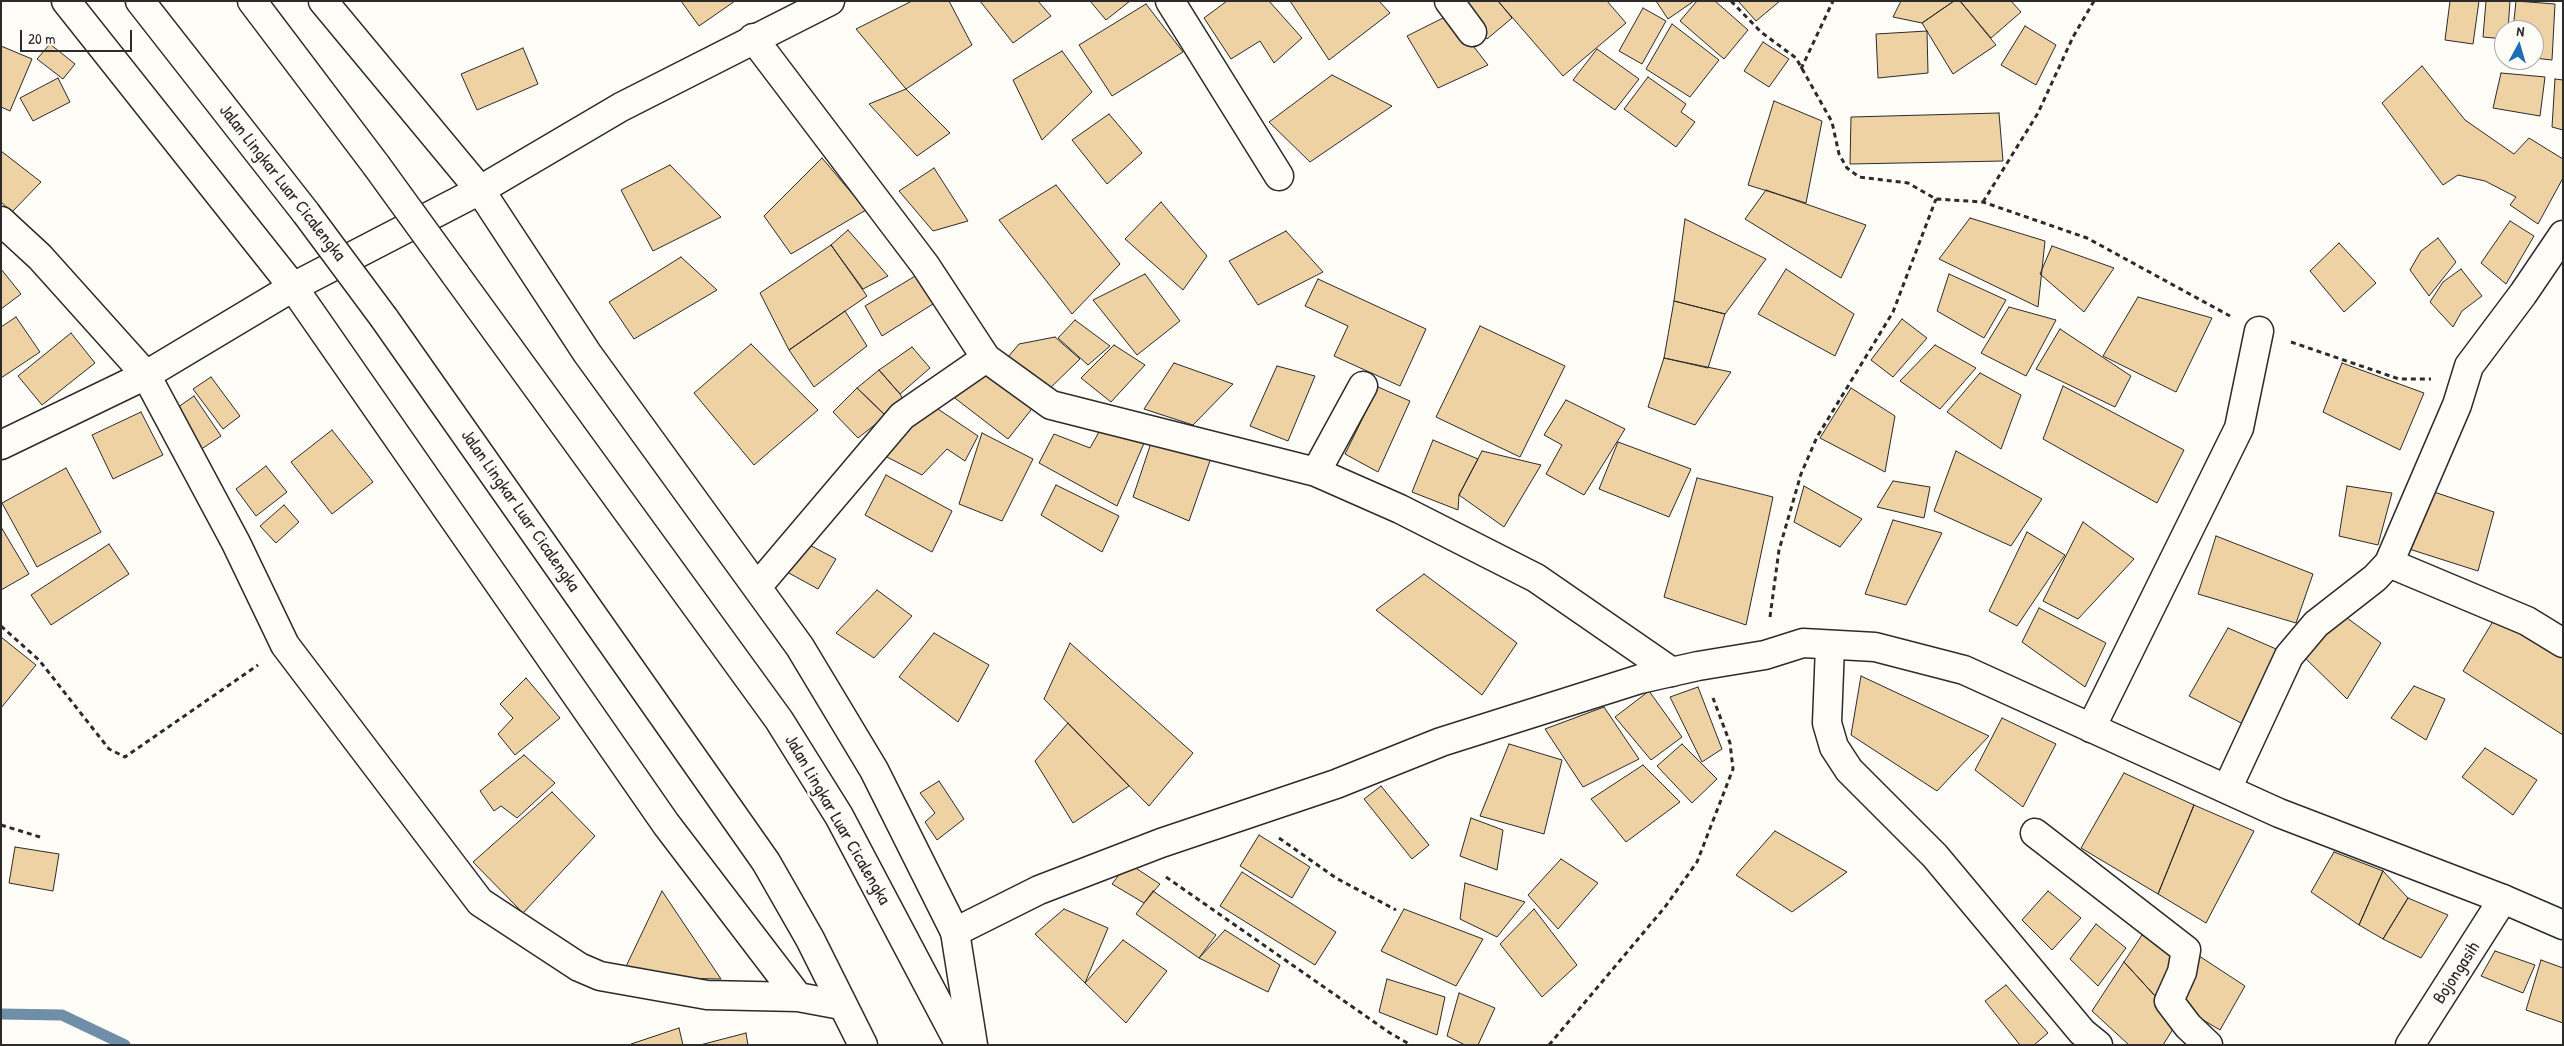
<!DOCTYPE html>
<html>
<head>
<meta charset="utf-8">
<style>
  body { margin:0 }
  #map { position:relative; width:2564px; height:1046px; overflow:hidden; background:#fdfcf7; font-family:"Patrick Hand",sans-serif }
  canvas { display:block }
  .frame { position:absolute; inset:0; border:2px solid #2b2b2b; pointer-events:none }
  .north { position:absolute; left:2494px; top:20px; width:50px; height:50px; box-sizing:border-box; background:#fdfcf7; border:1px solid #a9a8a5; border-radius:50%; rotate:6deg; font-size:14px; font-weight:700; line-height:20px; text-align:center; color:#2b2b2b }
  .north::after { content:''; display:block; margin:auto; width:18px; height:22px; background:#1f6fb2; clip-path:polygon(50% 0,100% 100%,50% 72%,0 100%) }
  .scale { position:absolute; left:20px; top:30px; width:112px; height:22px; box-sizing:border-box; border:2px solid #2b2b2b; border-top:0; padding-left:6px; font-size:15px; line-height:18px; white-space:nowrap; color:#2b2b2b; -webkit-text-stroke:4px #fdfcf7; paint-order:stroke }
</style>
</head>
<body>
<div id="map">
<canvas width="2564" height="1046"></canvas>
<div class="frame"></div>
<div class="north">N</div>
<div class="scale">20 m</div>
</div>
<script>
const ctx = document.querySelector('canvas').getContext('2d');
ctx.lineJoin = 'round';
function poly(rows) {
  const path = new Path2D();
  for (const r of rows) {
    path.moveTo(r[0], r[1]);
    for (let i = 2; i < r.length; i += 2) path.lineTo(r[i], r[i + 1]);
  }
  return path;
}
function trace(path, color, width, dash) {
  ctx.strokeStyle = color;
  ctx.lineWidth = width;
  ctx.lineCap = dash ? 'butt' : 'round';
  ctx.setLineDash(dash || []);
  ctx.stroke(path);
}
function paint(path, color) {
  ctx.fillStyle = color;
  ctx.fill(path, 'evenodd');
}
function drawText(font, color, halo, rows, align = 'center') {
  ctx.font = font + ' "Patrick Hand",sans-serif';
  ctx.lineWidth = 5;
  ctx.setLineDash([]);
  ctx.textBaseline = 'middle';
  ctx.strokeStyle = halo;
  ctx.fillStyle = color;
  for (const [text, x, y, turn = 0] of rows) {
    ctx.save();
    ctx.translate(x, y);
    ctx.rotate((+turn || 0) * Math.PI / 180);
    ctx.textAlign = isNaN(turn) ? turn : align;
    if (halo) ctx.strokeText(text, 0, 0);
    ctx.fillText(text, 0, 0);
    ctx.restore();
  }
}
const stream = poly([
  [1,1014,62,1015,125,1045]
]);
const building = poly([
  [681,1,735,1,699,26,681,1],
  [912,1,949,1,972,45,906,89,856,29,912,1],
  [980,1,1038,1,1051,16,1013,43,980,1],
  [1090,1,1130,1,1106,20,1090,1],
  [1227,1,1269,1,1302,38,1274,63,1260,41,1231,59,1204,18,1227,1],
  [1290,1,1379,1,1390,13,1329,60,1290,1],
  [1455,1,1498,1,1512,18,1487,39,1455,1],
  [1498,1,1607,1,1626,23,1563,76,1498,1],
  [1656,1,1694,1,1668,19,1656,1],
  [1697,1,1715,1,1748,30,1724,59,1680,21,1697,1],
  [1738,1,1780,1,1756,21,1738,1],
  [1901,1,1954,1,1922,23,1893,17,1901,1],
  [1954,1,1960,1,1996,45,1953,74,1922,23,1954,1],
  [1960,1,2011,1,2021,12,1991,38,1960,1],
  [2450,1,2479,1,2473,44,2445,40,2450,1],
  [2486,1,2510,1,2508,30,2504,30,2504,39,2483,37,2486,1],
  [2516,1,2555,4,2552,60,2534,58,2534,30,2513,30,2516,1],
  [1146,4,1183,52,1112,96,1079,45,1146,4],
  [1643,8,1666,21,1642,64,1619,51,1643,8],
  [1449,15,1488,65,1438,88,1407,36,1449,15],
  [1672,24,1719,60,1690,97,1646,69,1672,24],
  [2025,26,2056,45,2036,85,2001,65,2025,26],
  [1927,31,1928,73,1878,78,1876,34,1927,31],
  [1763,42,1789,59,1769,87,1744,71,1763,42],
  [50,44,75,64,63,79,37,59,50,44],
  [1,46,32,59,10,111,1,107,1,46],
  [523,48,538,84,477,110,461,74,523,48],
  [1597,49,1639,79,1615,110,1573,80,1597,49],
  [1062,51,1092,92,1042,140,1013,80,1062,51],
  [2422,66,2465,120,2514,154,2529,138,2563,159,2563,178,2538,224,2510,205,2516,197,2485,181,2458,175,2443,185,2382,103,2422,66],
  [2501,73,2545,77,2540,116,2493,108,2501,73],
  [1332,75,1392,106,1310,162,1269,122,1332,75],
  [1648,77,1686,104,1681,112,1695,122,1676,147,1624,109,1648,77],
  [58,78,70,102,33,121,20,98,58,78],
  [2555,79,2563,80,2563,130,2552,127,2555,79],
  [906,89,950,133,917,156,869,104,906,89],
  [1774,101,1822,121,1806,203,1748,185,1774,101],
  [1999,113,2003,161,1850,164,1851,117,1999,113],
  [1109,114,1142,153,1107,184,1072,140,1109,114],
  [1,151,41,182,12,212,1,202,1,151],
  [822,158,866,210,791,254,764,216,822,158],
  [670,165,721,217,653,251,621,190,670,165],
  [934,168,968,221,933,231,899,191,934,168],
  [1056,185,1120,264,1072,314,999,220,1056,185],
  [1766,190,1866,225,1841,278,1745,219,1766,190],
  [1161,202,1207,256,1183,290,1125,239,1161,202],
  [1970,218,2045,241,2038,307,1939,259,1970,218],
  [1685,219,1766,259,1725,314,1674,301,1685,219],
  [2510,221,2534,236,2506,284,2481,263,2510,221],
  [848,230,888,276,863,289,831,245,848,230],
  [1286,231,1323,272,1258,305,1229,261,1286,231],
  [2438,238,2456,262,2429,296,2410,270,2421,251,2438,238],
  [2339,243,2376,283,2344,312,2310,271,2339,243],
  [831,245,867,296,789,350,760,293,831,245],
  [2052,246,2114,268,2084,312,2040,274,2052,246],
  [681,257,717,290,634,339,609,302,681,257],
  [1,269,21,294,1,309,1,269],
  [1786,269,1854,314,1835,356,1758,314,1786,269],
  [2461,269,2482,296,2462,311,2453,327,2430,302,2443,282,2461,269],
  [922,272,941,299,882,336,865,306,922,272],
  [1145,274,1180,321,1137,355,1093,300,1145,274],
  [1949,274,2006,300,1984,338,1937,311,1949,274],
  [1318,279,1426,329,1400,386,1334,356,1348,326,1305,306,1318,279],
  [2138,297,2212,318,2176,392,2103,356,2138,297],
  [1674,301,1725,314,1708,368,1664,358,1674,301],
  [2009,307,2056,320,2026,376,1981,353,2009,307],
  [845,311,867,346,814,387,789,350,845,311],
  [16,317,40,352,1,378,1,327,16,317],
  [1902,319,1927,338,1893,377,1871,360,1902,319],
  [1075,320,1110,346,1088,365,1058,338,1075,320],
  [1480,326,1565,366,1520,457,1436,417,1480,326],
  [2060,329,2131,376,2115,407,2036,369,2060,329],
  [71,333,95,363,42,405,18,376,71,333],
  [1055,337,1080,359,1044,394,1002,364,1019,344,1055,337],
  [751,344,818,410,754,465,694,393,751,344],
  [1114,345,1145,365,1111,402,1081,378,1114,345],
  [1935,345,1976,368,1940,409,1900,381,1935,345],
  [912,347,930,368,900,394,879,370,912,347],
  [1664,358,1731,372,1695,425,1648,407,1664,358],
  [1174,363,1233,384,1193,425,1144,409,1174,363],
  [2342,363,2424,393,2400,450,2323,412,2342,363],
  [984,366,1038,401,1008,439,947,392,984,366],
  [1277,366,1315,376,1288,441,1250,426,1277,366],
  [879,370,900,394,906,405,886,416,857,388,879,370],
  [1980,373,2021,395,2001,449,1947,412,1980,373],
  [211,377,240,416,223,429,193,389,211,377],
  [2063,386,2184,450,2157,503,2043,439,2063,386],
  [1378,387,1410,401,1378,472,1345,454,1378,387],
  [857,388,886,416,858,438,833,412,857,388],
  [1851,388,1895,416,1885,472,1820,438,1851,388],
  [194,396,221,436,200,450,174,410,194,396],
  [1566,400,1625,429,1584,495,1546,474,1562,445,1544,435,1566,400],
  [929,403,978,436,965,461,947,449,922,475,885,456,929,403],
  [141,412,163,455,113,479,92,435,141,412],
  [1104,423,1148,434,1117,506,1039,463,1054,434,1090,448,1104,423],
  [332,430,373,482,332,514,291,462,332,430],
  [982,433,1033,459,1002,521,959,504,982,433],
  [1153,437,1212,455,1189,521,1133,497,1153,437],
  [1433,440,1478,459,1459,495,1458,510,1412,492,1433,440],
  [1618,442,1691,469,1669,517,1599,489,1618,442],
  [1482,451,1541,465,1504,527,1459,495,1482,451],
  [1956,451,2042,499,2011,546,1934,511,1956,451],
  [266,466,287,492,256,516,236,489,266,466],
  [66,468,101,532,37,567,2,503,66,468],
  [886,475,952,511,932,552,865,515,886,475],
  [1697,478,1773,497,1746,625,1664,597,1697,478],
  [1893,481,1930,487,1924,518,1877,507,1893,481],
  [1056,485,1119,516,1102,552,1041,515,1056,485],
  [1804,486,1862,519,1840,547,1794,522,1804,486],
  [2347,486,2392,493,2378,545,2339,536,2347,486],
  [2431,491,2494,512,2478,571,2406,548,2431,491],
  [284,505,299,522,276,543,260,526,284,505],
  [1893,520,1942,533,1906,605,1865,594,1893,520],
  [2083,522,2134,559,2078,619,2043,601,2083,522],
  [1,527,29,574,1,590,1,527],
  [2027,532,2065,555,2017,626,1989,611,2027,532],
  [2216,536,2313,574,2296,623,2198,594,2216,536],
  [802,541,836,559,818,589,787,572,802,541],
  [109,544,129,574,51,625,31,595,109,544],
  [1424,574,1517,643,1482,695,1376,610,1424,574],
  [877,590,912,616,874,658,836,633,877,590],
  [2039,608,2106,643,2085,687,2022,642,2039,608],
  [2339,612,2381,643,2347,699,2303,656,2339,612],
  [2495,618,2563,657,2563,735,2463,671,2495,618],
  [2228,628,2283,652,2245,725,2189,696,2228,628],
  [934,633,989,665,958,722,899,677,934,633],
  [1,637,36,665,1,708,1,637],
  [1070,643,1193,753,1149,806,1044,699,1070,643],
  [1861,676,1989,736,1937,791,1851,735,1861,676],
  [526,678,560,718,515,755,498,734,513,718,500,704,526,678],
  [2414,686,2445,699,2426,740,2391,718,2414,686],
  [1698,687,1722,749,1702,762,1670,697,1698,687],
  [1649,691,1682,737,1651,760,1615,717,1649,691],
  [1604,707,1639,759,1583,787,1545,729,1604,707],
  [2002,718,2056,744,2023,807,1975,770,2002,718],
  [1068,723,1129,786,1073,823,1035,761,1068,723],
  [1509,744,1562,760,1544,834,1480,816,1509,744],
  [1682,744,1717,779,1692,803,1657,766,1682,744],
  [2485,748,2537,780,2513,815,2462,777,2485,748],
  [524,755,555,783,517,818,501,806,494,811,480,791,524,755],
  [1643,765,1680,802,1626,842,1591,799,1643,765],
  [2124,773,2194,805,2158,894,2081,848,2124,773],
  [939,781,964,819,937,840,925,822,935,813,920,793,939,781],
  [1381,786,1429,845,1412,859,1364,799,1381,786],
  [552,792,595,836,523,913,473,862,552,792],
  [2194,805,2254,831,2206,923,2158,894,2194,805],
  [1471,818,1503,830,1497,870,1460,856,1471,818],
  [1775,831,1847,872,1792,912,1736,875,1775,831],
  [1259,835,1310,867,1292,898,1240,866,1259,835],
  [15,847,59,854,53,891,9,883,15,847],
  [2334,852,2383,871,2359,925,2311,892,2334,852],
  [1561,859,1598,883,1558,929,1528,895,1561,859],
  [1128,863,1160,884,1144,903,1112,884,1128,863],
  [2383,871,2408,898,2383,939,2359,925,2383,871],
  [1242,872,1336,932,1315,965,1220,906,1242,872],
  [1465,883,1525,902,1497,937,1460,919,1465,883],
  [662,891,721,979,621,977,662,891],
  [1153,891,1216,935,1199,958,1136,914,1153,891],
  [2048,891,2081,918,2052,950,2022,920,2048,891],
  [2408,898,2448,915,2421,958,2383,939,2408,898],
  [1064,909,1108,928,1085,983,1035,934,1064,909],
  [1404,909,1483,939,1456,986,1381,951,1404,909],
  [1534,909,1577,965,1542,997,1500,944,1534,909],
  [2096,924,2126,948,2098,986,2070,959,2096,924],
  [1225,930,1280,965,1268,992,1199,958,1225,930],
  [2142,935,2181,951,2156,997,2124,962,2142,935],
  [1123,940,1167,971,1126,1023,1085,983,1123,940],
  [2495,951,2535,965,2523,993,2481,976,2495,951],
  [2193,952,2245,986,2220,1030,2178,1005,2193,952],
  [2541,960,2563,968,2563,1023,2526,1010,2541,960],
  [2124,962,2178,1021,2163,1045,2129,1045,2092,1011,2124,962],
  [1387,979,1445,997,1437,1035,1379,1012,1387,979],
  [2006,985,2048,1033,2034,1045,2020,1045,1985,1001,2006,985],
  [1459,993,1495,1008,1478,1045,1465,1045,1447,1036,1459,993],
  [679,1028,683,1045,631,1045,631,1044,679,1028],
  [746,1033,748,1045,700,1045,746,1033]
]);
const path = poly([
  [1731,1,1761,32,1796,58,1832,122,1839,154,1847,168,1859,177,1908,183,1936,199,1983,202,2087,238,2230,316],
  [1801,69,1833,1],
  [1983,202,2038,113,2073,37,2094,1],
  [2291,342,2399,379,2431,379],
  [1770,617,1779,550,1801,474,1817,437,1893,312,1936,199],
  [1,626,39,660,109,749,125,757,258,665],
  [1,825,40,837],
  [1279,838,1336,878,1396,910],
  [1166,877,1390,1033,1411,1045],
  [1549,1045,1665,907,1697,862,1733,769,1730,743,1713,698]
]);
const minor = poly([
  [66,1,293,287,666,824,798,997,841,1005],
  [323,1,480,190,587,353,800,647,874,770,955,932],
  [1170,1,1279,176],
  [1449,1,1472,32],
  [753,38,925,265,986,358,1051,405,1316,472,1400,509,1536,578,1672,672],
  [1,221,40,257,146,375,236,543,285,645,480,902,579,967,600,976,707,995,798,997],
  [1316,472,1363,386],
  [2389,563,2527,621,2563,643],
  [757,587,902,416,986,358],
  [1830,646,1827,723,1834,747,1849,770,1935,856,2082,1032,2098,1045],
  [2091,728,2239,428,2259,331],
  [2227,789,2289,656,2316,624,2375,578,2389,563,2457,405,2469,366,2523,294,2563,235],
  [2035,833,2186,950,2182,972,2169,1001,2188,1026,2208,1045],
  [2410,1045,2503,899]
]);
const tertiary = poly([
  [1,445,146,375,293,287,480,190,621,107,830,1],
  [973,1045,955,932,1039,890,1161,843,1336,784,1441,742,1640,679,1698,666,1765,655,1803,643,1875,647,1964,670,2279,813,2503,899,2563,925]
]);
const trunk = poly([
  [140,1,306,213],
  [252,1,376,165],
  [455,274,779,720,839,816,960,1045],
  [384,318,766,862,810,939,863,1045]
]);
const trunkBridge = poly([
  [376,165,455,274],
  [306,213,384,318]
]);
const streetNames = [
  ["Jalan Lingkar Luar Cicalengka",282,183,52],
  ["Jalan Lingkar Luar Cicalengka",520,511,55],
  ["Jalan Lingkar Luar Cicalengka",837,820,60],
  ["Bojongasih",2457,973,-57]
];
trace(stream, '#6e8fa7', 11);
paint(building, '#efd2a3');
trace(building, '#2b2b2b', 1);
trace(minor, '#2b2b2b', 31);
trace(tertiary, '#2b2b2b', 31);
trace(trunk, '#2b2b2b', 31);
trace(path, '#2b2b2b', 3, [5, 4]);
trace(minor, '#fdfcf7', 28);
trace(tertiary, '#fdfcf7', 28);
trace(trunk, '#fdfcf7', 28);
trace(trunkBridge, '#2b2b2b', 31, []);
trace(trunkBridge, '#fdfcf7', 28);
drawText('18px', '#2b2b2b', '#fdfcf7', streetNames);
</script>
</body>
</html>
